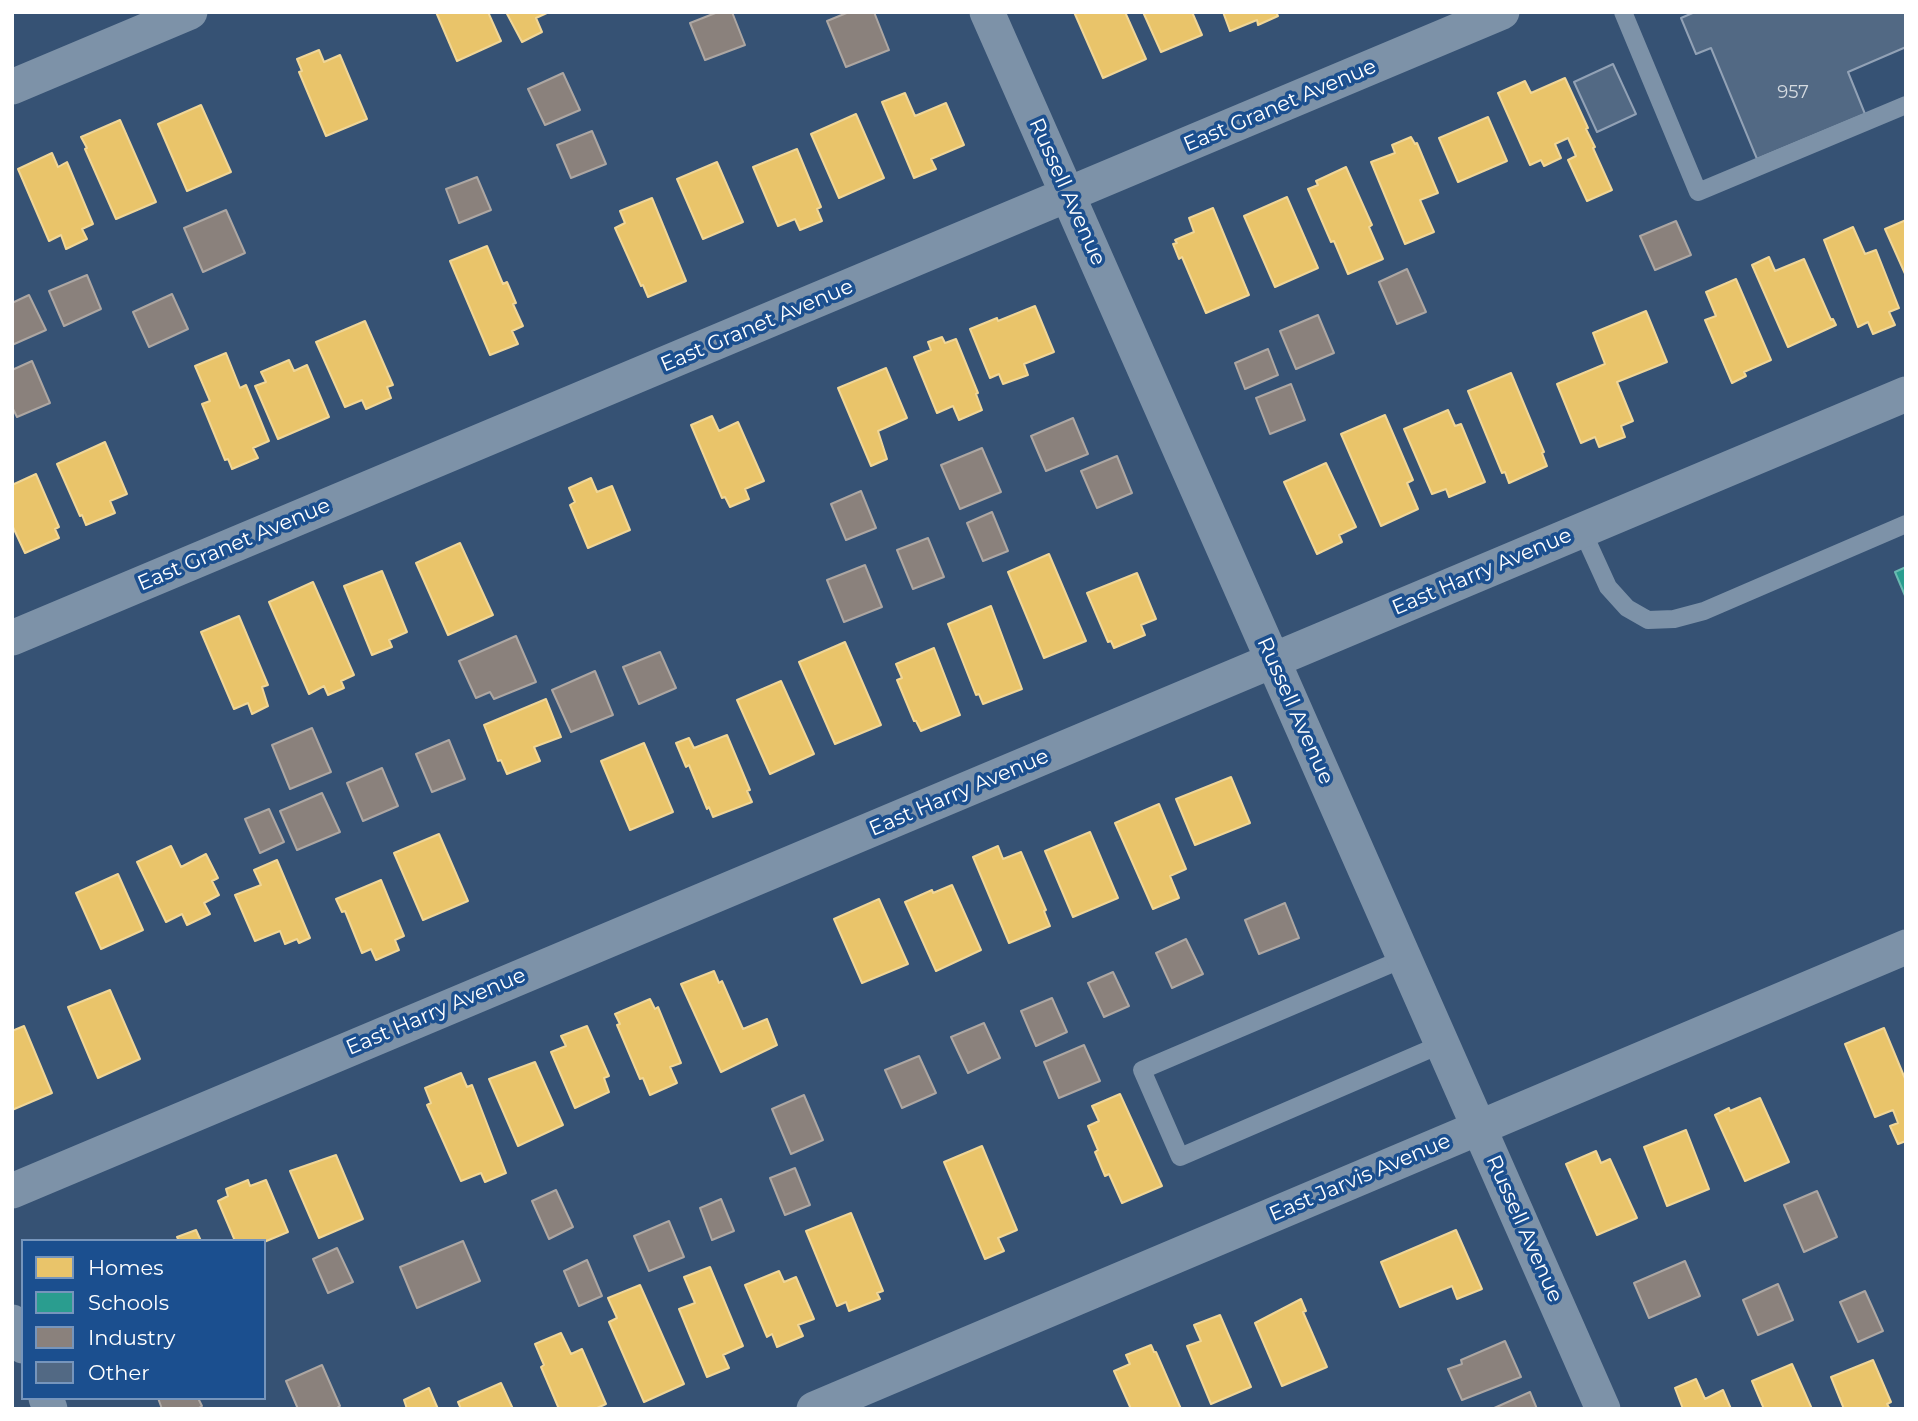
<!DOCTYPE html>
<html>
<head>
<meta charset="utf-8">
<style>
  body { margin:0 }
  #map { position:relative; width:1918px; height:1421px; overflow:hidden; background:#365274; font-family:Montserrat,sans-serif }
  canvas { display:block }
  .frame { position:absolute; inset:0; border:14px solid #fff; pointer-events:none }
  .legend { position:absolute; left:21px; top:1239px; width:245px; height:161px; box-sizing:border-box; background:#1b4f8f; border:2px solid #7695bc; margin:0; padding:9px 12px; list-style:none; font-size:21px; color:#fff }
  .legend li { display:flex; align-items:center; gap:14px; height:35px }
  .legend b { width:35px; border:2px solid #7695bc }
</style>
</head>
<body>
<div id="map">
<canvas width="1918" height="1421"></canvas>
<div class="frame"></div>
<ul class="legend">
<li><b style="height:19px;background:#e9c46a"></b>Homes</li>
<li><b style="height:19px;background:#2a9d8f"></b>Schools</li>
<li><b style="height:19px;background:#8a817c"></b>Industry</li>
<li><b style="height:19px;background:#526984"></b>Other</li>
</ul>
</div>
<script>
const ctx = document.querySelector('canvas').getContext('2d');
ctx.lineJoin = 'round';
function paint(path, color) {
  ctx.fillStyle = color;
  ctx.fill(path, 'evenodd');
}
function poly(rows) {
  const path = new Path2D();
  for (const r of rows) {
    path.moveTo(r[0], r[1]);
    for (let i = 2; i < r.length; i += 2) path.lineTo(r[i], r[i + 1]);
  }
  return path;
}
function trace(path, color, width, dash) {
  ctx.strokeStyle = color;
  ctx.lineWidth = width;
  ctx.lineCap = dash ? 'butt' : 'round';
  ctx.setLineDash(dash || []);
  ctx.stroke(path);
}
function drawText(font, color, halo, rows, align = 'center') {
  ctx.font = font + ' Montserrat,sans-serif';
  ctx.lineWidth = 7;
  ctx.setLineDash([]);
  ctx.textBaseline = 'middle';
  ctx.strokeStyle = halo;
  ctx.fillStyle = color;
  for (const [text, x, y, turn = 0] of rows) {
    ctx.save();
    ctx.translate(x, y);
    ctx.rotate((+turn || 0) * Math.PI / 180);
    ctx.textAlign = isNaN(turn) ? turn : align;
    if (halo) ctx.strokeText(text, 0, 0);
    ctx.fillText(text, 0, 0);
    ctx.restore();
  }
}
const homes = poly([
  [436,12,488,12,501,41,457,61,436,12],
  [506,12,549,12,536,18,542,32,522,42,506,12],
  [1074,12,1125,12,1146,59,1103,78,1074,12],
  [1143,12,1192,12,1202,35,1161,52,1143,12],
  [1223,12,1276,12,1278,16,1258,25,1257,20,1230,31,1223,12],
  [319,50,324,62,340,55,367,119,326,136,299,72,302,71,297,59,319,50],
  [1565,78,1588,128,1586,129,1595,147,1593,148,1612,190,1587,201,1568,160,1576,156,1568,138,1555,144,1561,158,1544,166,1541,160,1530,165,1498,93,1525,81,1531,93,1565,78],
  [905,93,915,116,946,103,964,145,931,159,936,169,914,178,882,102,905,93],
  [201,105,231,172,187,191,158,124,201,105],
  [856,114,884,178,839,198,811,134,856,114],
  [1488,117,1507,161,1458,182,1439,138,1488,117],
  [120,120,156,202,116,219,85,149,87,148,81,137,120,120],
  [1411,137,1415,144,1417,143,1438,193,1420,200,1434,232,1405,244,1371,162,1395,153,1392,145,1411,137],
  [797,149,821,207,817,209,822,221,800,230,795,219,778,226,753,167,797,149],
  [52,153,58,167,67,162,93,224,82,229,87,239,66,249,61,235,49,241,18,169,52,153],
  [717,162,743,222,703,239,677,179,717,162],
  [1346,167,1372,225,1369,227,1383,259,1348,274,1334,241,1331,242,1308,189,1318,185,1316,181,1346,167],
  [1287,197,1318,268,1275,287,1244,216,1287,197],
  [652,198,686,281,648,297,643,285,641,286,615,228,625,223,620,211,652,198],
  [1213,208,1249,295,1206,313,1182,257,1179,259,1173,244,1177,243,1175,240,1194,232,1189,218,1213,208],
  [1906,220,1906,276,1885,229,1906,220],
  [1853,227,1865,254,1876,250,1899,308,1889,312,1895,325,1873,334,1868,322,1858,327,1824,240,1853,227],
  [487,246,503,284,507,282,516,303,513,304,523,326,512,331,518,344,490,355,450,261,487,246],
  [1769,257,1775,271,1804,259,1831,320,1833,319,1836,325,1788,347,1752,265,1769,257],
  [1736,279,1771,360,1744,372,1746,376,1732,383,1705,320,1716,316,1706,292,1736,279],
  [1035,306,1054,352,1024,364,1028,375,1003,384,999,374,990,378,970,329,997,318,998,321,1035,306],
  [1646,311,1667,362,1617,382,1633,421,1621,426,1625,437,1599,447,1595,437,1581,443,1557,384,1605,364,1593,333,1646,311],
  [365,321,393,385,387,387,391,398,366,409,362,400,345,407,316,342,365,321],
  [942,337,945,343,956,339,978,393,976,394,982,410,959,420,953,406,937,413,914,357,931,350,928,342,942,337],
  [226,353,240,388,246,385,269,441,253,448,258,458,232,469,228,459,225,460,202,404,210,401,195,366,226,353],
  [289,360,294,371,307,365,329,417,278,439,255,386,266,382,261,372,289,360],
  [886,368,907,418,878,431,887,459,871,466,838,388,886,368],
  [1511,373,1544,452,1542,453,1547,466,1509,483,1505,472,1502,473,1468,391,1511,373],
  [1448,410,1455,426,1461,424,1485,482,1449,497,1446,489,1432,494,1404,429,1448,410],
  [1385,415,1413,480,1407,483,1418,509,1381,526,1341,434,1385,415],
  [712,416,719,431,738,422,764,481,745,489,749,499,730,507,725,497,722,498,691,425,712,416],
  [105,442,127,494,110,501,115,513,86,525,82,515,80,516,57,464,105,442],
  [1326,463,1356,527,1339,535,1342,542,1317,554,1284,482,1326,463],
  [36,474,59,527,55,529,59,538,25,553,12,525,12,485,36,474],
  [591,478,597,492,612,486,630,530,588,548,570,505,575,502,569,488,591,478],
  [460,543,493,615,448,635,416,563,460,543],
  [1049,554,1086,641,1044,658,1008,572,1049,554],
  [382,571,407,632,389,640,392,647,372,655,344,586,382,571],
  [1137,573,1156,619,1141,625,1145,635,1114,648,1111,641,1108,642,1087,593,1137,573],
  [313,582,354,675,341,681,344,688,328,695,324,686,309,694,269,602,313,582],
  [991,606,1022,689,983,704,979,694,976,695,948,624,991,606],
  [239,616,268,685,262,687,268,706,252,714,248,703,234,709,201,632,239,616],
  [845,642,881,725,835,744,799,662,845,642],
  [934,648,960,715,921,731,916,721,914,721,897,680,902,678,896,664,934,648],
  [781,681,814,754,770,774,737,700,781,681],
  [546,699,561,737,534,747,540,761,507,774,501,760,498,761,484,725,546,699],
  [727,735,750,790,747,791,752,802,713,817,709,807,707,809,689,765,686,767,676,743,689,738,694,748,727,735],
  [644,743,673,812,630,830,601,761,644,743],
  [1231,777,1250,823,1195,845,1176,799,1231,777],
  [1159,804,1186,869,1170,876,1179,898,1153,909,1115,823,1159,804],
  [1090,832,1118,898,1073,917,1045,851,1090,832],
  [439,834,468,901,423,920,394,853,439,834],
  [171,846,181,867,206,854,218,878,212,881,219,895,204,903,210,914,187,925,182,914,166,922,137,862,171,846],
  [998,846,1003,859,1021,852,1046,910,1044,911,1050,926,1009,943,973,857,998,846],
  [277,860,310,938,299,943,297,939,285,944,280,931,255,941,235,895,261,885,254,870,277,860],
  [118,874,143,930,101,949,76,893,118,874],
  [381,880,404,936,395,940,399,950,376,960,371,949,362,953,345,911,342,912,336,899,381,880],
  [952,885,981,950,936,971,905,902,932,890,933,893,952,885],
  [879,899,908,964,862,983,834,919,879,899],
  [714,971,719,983,722,981,743,1029,767,1019,777,1045,721,1072,681,984,714,971],
  [110,990,140,1059,98,1078,68,1007,110,990],
  [650,999,655,1009,658,1007,681,1063,670,1067,677,1083,650,1095,643,1078,640,1079,617,1025,620,1024,615,1014,650,999],
  [24,1026,52,1093,12,1110,12,1031,24,1026],
  [587,1026,609,1076,604,1078,609,1092,575,1108,551,1052,566,1046,561,1036,587,1026],
  [1884,1028,1906,1081,1906,1141,1898,1144,1890,1126,1898,1123,1893,1110,1875,1117,1845,1044,1884,1028],
  [535,1062,563,1125,518,1146,489,1079,535,1062],
  [461,1073,467,1087,472,1085,506,1173,485,1182,481,1173,461,1181,427,1105,431,1103,425,1088,461,1073],
  [1120,1094,1162,1186,1122,1203,1109,1174,1105,1176,1095,1152,1098,1150,1088,1126,1099,1121,1092,1106,1120,1094],
  [1760,1098,1789,1162,1745,1181,1715,1115,1729,1108,1730,1111,1760,1098],
  [1686,1130,1709,1189,1667,1206,1644,1147,1686,1130],
  [982,1146,1017,1230,998,1238,1004,1251,985,1259,944,1162,982,1146],
  [1596,1151,1601,1163,1610,1159,1637,1218,1597,1235,1566,1164,1596,1151],
  [336,1155,363,1219,319,1238,290,1171,336,1155],
  [248,1180,250,1186,266,1180,288,1232,264,1242,235,1241,218,1201,228,1196,226,1189,248,1180],
  [851,1213,883,1291,877,1293,880,1299,849,1311,846,1302,837,1306,806,1231,851,1213],
  [196,1230,201,1241,179,1241,177,1237,196,1230],
  [1456,1230,1482,1289,1457,1299,1452,1286,1400,1307,1381,1262,1456,1230],
  [710,1267,743,1346,723,1355,729,1368,707,1377,679,1309,695,1303,684,1277,710,1267],
  [779,1271,784,1282,796,1277,814,1319,798,1325,803,1336,777,1347,772,1334,767,1337,745,1285,779,1271],
  [640,1285,684,1384,644,1402,609,1322,617,1318,608,1298,640,1285],
  [1301,1299,1306,1311,1303,1312,1327,1367,1282,1386,1255,1323,1301,1299],
  [1220,1315,1251,1387,1211,1404,1187,1346,1201,1341,1194,1325,1220,1315],
  [561,1333,571,1354,582,1349,606,1404,595,1409,559,1409,541,1367,544,1365,535,1344,561,1333],
  [1151,1345,1154,1352,1156,1352,1181,1409,1131,1409,1114,1371,1130,1364,1126,1355,1151,1345],
  [1873,1360,1891,1402,1887,1404,1890,1409,1844,1409,1831,1377,1873,1360],
  [1792,1364,1812,1409,1764,1409,1752,1381,1792,1364],
  [1696,1379,1705,1399,1723,1390,1731,1409,1683,1409,1675,1388,1696,1379],
  [501,1383,513,1409,461,1409,458,1402,501,1383],
  [429,1388,438,1409,407,1409,404,1400,429,1388]
]);
const schools = poly([
  [1906,567,1906,598,1895,572,1906,567]
]);
const industry = poly([
  [718,12,732,12,745,45,705,60,690,23,718,12],
  [849,12,874,12,889,50,846,67,827,21,849,12],
  [563,73,580,110,545,125,528,89,563,73],
  [592,131,606,164,571,178,557,145,592,131],
  [477,177,491,210,459,223,446,189,477,177],
  [226,210,245,253,203,272,184,228,226,210],
  [1676,221,1691,255,1655,270,1640,236,1676,221],
  [1407,269,1426,312,1397,324,1379,282,1407,269],
  [87,275,101,309,64,326,49,291,87,275],
  [172,294,188,329,149,347,133,312,172,294],
  [29,295,46,330,12,345,12,303,29,295],
  [1318,315,1334,353,1296,369,1280,331,1318,315],
  [1268,349,1278,375,1245,389,1235,363,1268,349],
  [32,361,50,403,17,417,12,407,12,370,32,361],
  [1291,384,1305,420,1270,434,1256,398,1291,384],
  [1073,418,1088,454,1046,471,1031,436,1073,418],
  [982,448,1001,492,960,509,941,465,982,448],
  [1117,456,1132,493,1097,508,1081,471,1117,456],
  [861,491,876,528,846,540,831,504,861,491],
  [992,512,1008,551,983,561,967,523,992,512],
  [928,538,944,577,913,589,897,550,928,538],
  [865,565,882,607,844,622,827,580,865,565],
  [516,636,536,682,494,699,490,692,476,698,459,661,516,636],
  [660,652,676,688,639,704,623,667,660,652],
  [595,671,613,715,571,732,552,690,595,671],
  [312,728,331,772,290,789,272,745,312,728],
  [449,740,465,779,432,792,416,754,449,740],
  [382,768,398,806,363,821,347,783,382,768],
  [322,793,340,832,297,850,280,811,322,793],
  [269,809,284,842,260,853,245,819,269,809],
  [1285,903,1299,938,1259,954,1245,920,1285,903],
  [1186,939,1203,974,1172,988,1156,953,1186,939],
  [1113,972,1129,1006,1104,1017,1088,983,1113,972],
  [1052,998,1067,1032,1036,1046,1021,1011,1052,998],
  [984,1023,1000,1058,968,1073,951,1037,984,1023],
  [1084,1045,1100,1081,1059,1098,1044,1062,1084,1045],
  [919,1056,936,1093,902,1108,885,1070,919,1056],
  [804,1095,823,1140,791,1154,772,1109,804,1095],
  [795,1168,810,1205,785,1215,770,1178,795,1168],
  [556,1190,573,1227,549,1239,532,1201,556,1190],
  [1817,1191,1837,1237,1804,1252,1784,1205,1817,1191],
  [721,1199,734,1231,712,1240,700,1208,721,1199],
  [669,1221,684,1257,649,1271,634,1236,669,1221],
  [463,1241,480,1281,417,1308,400,1267,463,1241],
  [337,1248,353,1282,328,1293,313,1259,337,1248],
  [587,1260,602,1296,579,1306,564,1271,587,1260],
  [1685,1261,1700,1296,1649,1318,1634,1283,1685,1261],
  [1778,1284,1793,1320,1758,1335,1743,1300,1778,1284],
  [1865,1291,1883,1331,1858,1342,1840,1302,1865,1291],
  [1505,1341,1521,1377,1462,1400,1448,1369,1462,1364,1461,1360,1505,1341],
  [322,1365,340,1406,335,1409,298,1409,286,1381,322,1365],
  [1530,1392,1537,1409,1492,1409,1530,1392],
  [158,1398,198,1398,202,1406,197,1409,162,1409,158,1398]
]);
const building = poly([
  [1695,12,1906,12,1906,47,1848,72,1865,114,1757,159,1711,48,1696,54,1681,18,1695,12],
  [1613,64,1636,114,1597,132,1574,82,1613,64]
]);
const service = poly([
  [1623,12,1698,192,1906,105],
  [1582,530,1608,587,1627,608,1648,620,1674,619,1704,611,1906,524],
  [1405,958,1142,1070,1180,1157,1442,1044]
]);
const minor = poly([
  [987,12,1603,1409],
  [12,87,190,12],
  [12,638,1502,12],
  [12,1191,1906,394],
  [12,1322,23,1346],
  [46,1398,50,1409],
  [814,1409,1906,947]
]);
const numberNames = [
  ["957",1793,93]
];
const streetNames = [
  ["East Granet Avenue",1280,106,-23],
  ["Russell Avenue",1067,192,66],
  ["East Granet Avenue",757,326,-23],
  ["East Granet Avenue",234,545,-23],
  ["East Harry Avenue",1482,572,-23],
  ["Russell Avenue",1295,711,66],
  ["East Harry Avenue",959,793,-23],
  ["East Harry Avenue",436,1012,-23],
  ["East Jarvis Avenue",1360,1178,-23],
  ["Russell Avenue",1524,1229,66]
];
paint(homes, '#e9c46a');
trace(homes, '#f0d697', 2);
paint(schools, '#2a9d8f');
trace(schools, '#6abab1', 2);
paint(industry, '#8a817c');
trace(industry, '#ada7a3', 2);
paint(building, '#526984');
trace(building, '#92a2b6', 2);
trace(service, '#7d92a8', 18);
trace(minor, '#7d92a8', 35);
drawText('18px', '#d4dae0', null, numberNames);
drawText('21px', '#fff', '#1b4f8f', streetNames);
</script>
</body>
</html>
